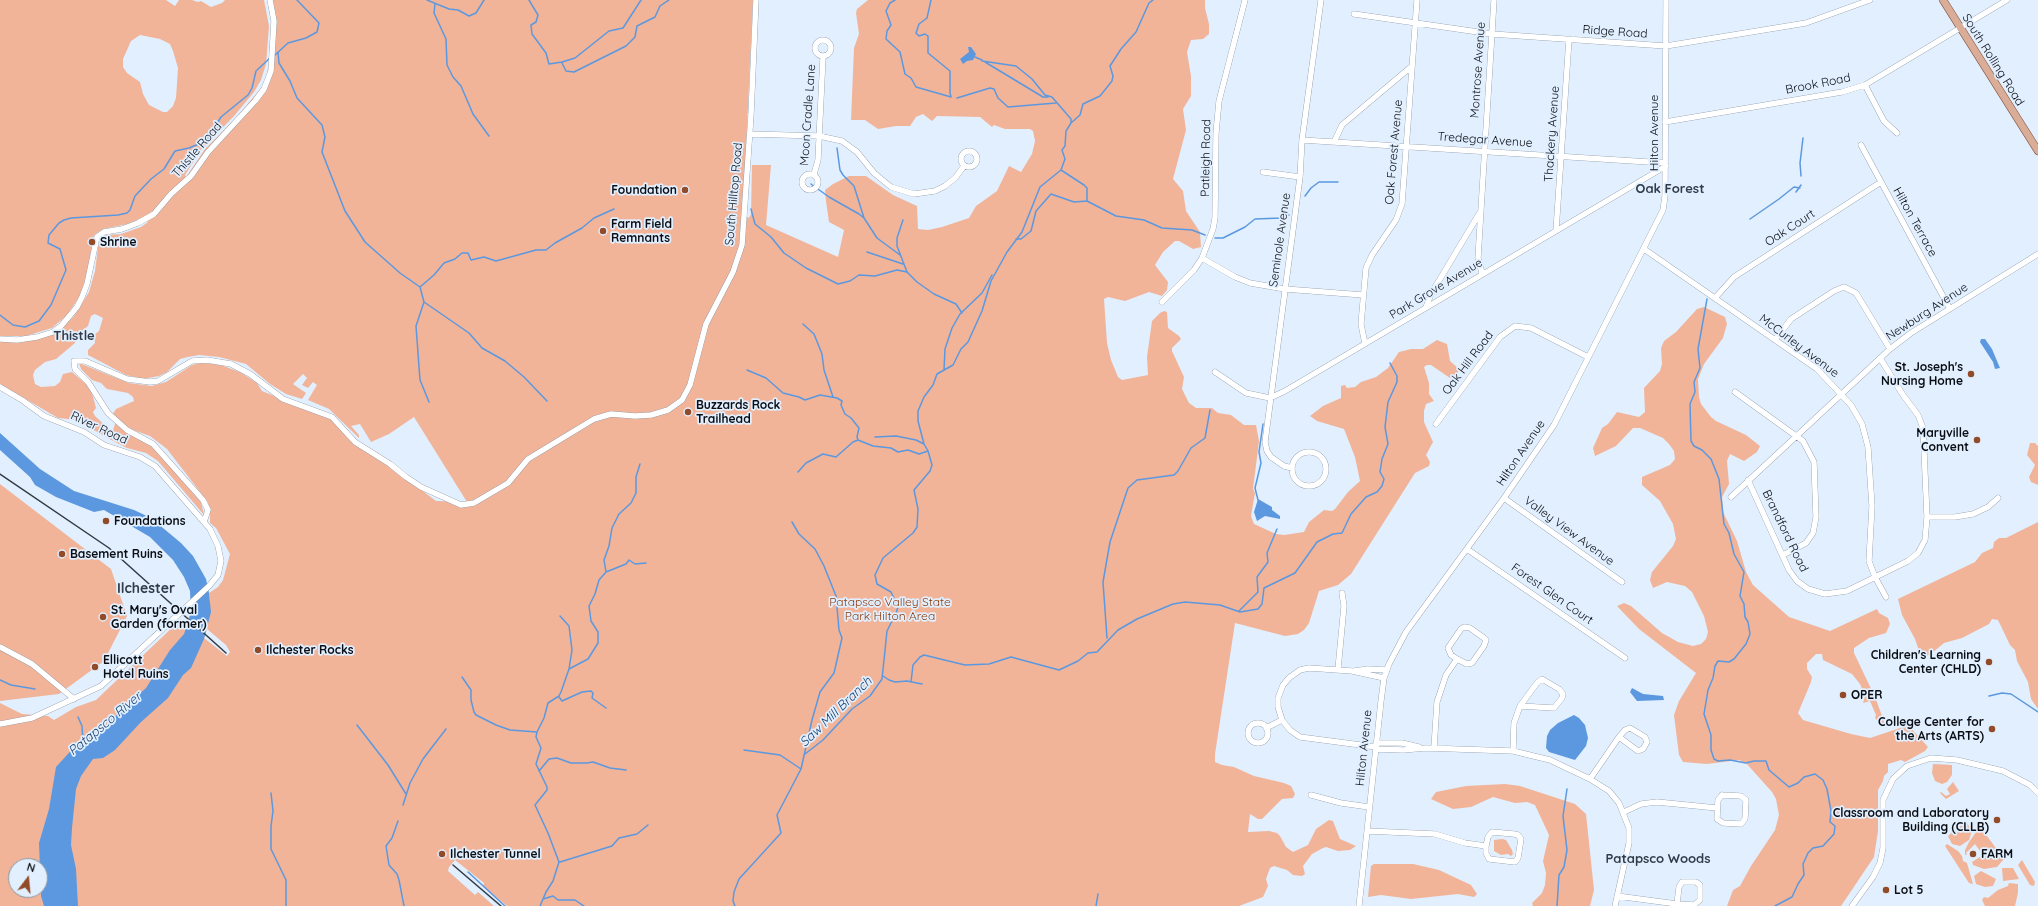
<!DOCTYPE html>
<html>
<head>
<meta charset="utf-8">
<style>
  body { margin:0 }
  #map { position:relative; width:2038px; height:906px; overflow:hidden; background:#e1efff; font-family:Quicksand,sans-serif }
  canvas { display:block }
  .north { position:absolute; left:8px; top:858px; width:40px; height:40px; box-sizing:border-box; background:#e1efff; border:1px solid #8b95a1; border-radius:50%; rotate:16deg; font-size:11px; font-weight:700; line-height:16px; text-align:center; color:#0a0e14 }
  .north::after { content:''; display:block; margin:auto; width:14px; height:18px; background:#924b28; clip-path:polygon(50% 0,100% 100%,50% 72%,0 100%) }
</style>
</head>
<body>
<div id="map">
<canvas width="2038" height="906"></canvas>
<div class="north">N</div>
</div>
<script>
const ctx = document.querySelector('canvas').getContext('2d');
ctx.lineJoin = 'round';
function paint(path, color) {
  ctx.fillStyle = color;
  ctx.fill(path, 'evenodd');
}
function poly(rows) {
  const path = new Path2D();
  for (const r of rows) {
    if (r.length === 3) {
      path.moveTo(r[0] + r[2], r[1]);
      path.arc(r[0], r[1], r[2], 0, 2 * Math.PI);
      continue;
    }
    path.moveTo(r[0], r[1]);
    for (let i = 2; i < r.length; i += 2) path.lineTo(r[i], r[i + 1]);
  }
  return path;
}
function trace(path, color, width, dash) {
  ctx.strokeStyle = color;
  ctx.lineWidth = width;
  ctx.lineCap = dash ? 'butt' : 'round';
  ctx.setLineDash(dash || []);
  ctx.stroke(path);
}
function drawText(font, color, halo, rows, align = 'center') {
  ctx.font = font + ' Quicksand,sans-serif';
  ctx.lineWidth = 3.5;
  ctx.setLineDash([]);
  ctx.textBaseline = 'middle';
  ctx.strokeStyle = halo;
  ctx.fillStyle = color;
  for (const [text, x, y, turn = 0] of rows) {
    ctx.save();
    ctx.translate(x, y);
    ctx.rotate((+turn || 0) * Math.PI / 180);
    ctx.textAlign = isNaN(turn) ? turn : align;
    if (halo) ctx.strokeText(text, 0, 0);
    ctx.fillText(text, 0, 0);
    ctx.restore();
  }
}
const green = poly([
  [0,0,166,0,175,6,179,0,192,0,198,2,201,1,211,7,222,3,225,0,264,0,269,26,266,64,261,80,254,92,234,116,201,150,185,175,186,177,205,149,236,118,261,88,266,80,269,62,271,37,271,17,268,0,753,0,743,214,749,218,751,214,752,165,771,165,766,225,838,257,844,230,829,222,826,201,825,190,833,184,849,176,866,176,893,195,917,206,918,229,928,230,942,227,969,218,976,206,997,191,1009,166,1021,172,1032,154,1035,141,1033,131,1030,129,1005,129,994,125,992,127,980,117,937,116,932,121,923,114,916,117,910,126,896,126,878,129,865,120,851,120,854,48,859,34,856,13,857,9,868,0,1205,0,1205,8,1209,24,1209,34,1203,39,1191,40,1187,52,1191,76,1191,96,1183,109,1186,130,1173,179,1183,191,1186,211,1200,232,1201,247,1193,249,1179,241,1175,241,1163,252,1155,265,1168,282,1167,290,1162,296,1149,292,1125,301,1108,297,1104,299,1107,343,1111,360,1118,377,1122,380,1148,375,1147,357,1152,321,1160,313,1164,311,1167,312,1168,328,1179,336,1181,339,1172,348,1172,351,1184,377,1182,389,1189,403,1196,408,1212,408,1218,413,1231,415,1244,425,1256,425,1259,441,1253,489,1255,493,1251,516,1254,524,1276,534,1284,535,1304,532,1309,522,1324,510,1332,511,1335,509,1348,492,1360,481,1355,457,1344,429,1317,421,1310,416,1323,406,1341,398,1341,386,1345,385,1347,388,1355,387,1361,382,1376,377,1388,368,1399,352,1411,349,1423,349,1437,340,1447,344,1450,361,1459,369,1457,376,1450,378,1431,365,1427,365,1424,367,1429,383,1429,394,1434,401,1426,404,1424,411,1424,422,1433,442,1426,455,1430,462,1429,466,1415,473,1351,574,1338,585,1319,591,1309,623,1304,630,1298,634,1285,636,1235,623,1215,754,1215,762,1222,765,1234,767,1254,776,1284,783,1291,786,1295,794,1293,798,1282,799,1262,819,1258,819,1250,814,1248,832,1269,831,1277,833,1280,836,1286,847,1293,852,1308,845,1316,829,1329,820,1333,821,1340,839,1356,846,1350,850,1338,851,1326,847,1323,848,1312,854,1303,866,1305,874,1302,876,1293,875,1287,870,1274,866,1270,868,1266,879,1268,886,1263,897,1239,906,507,906,483,886,484,883,455,860,449,867,448,871,475,895,478,892,494,906,0,906,0,703,22,714,48,716,54,720,76,707,96,700,177,623,187,624,192,604,210,602,209,593,218,587,223,580,230,554,216,528,210,523,210,510,207,501,167,449,150,436,130,429,112,415,116,409,134,401,133,397,128,393,107,389,101,383,92,380,81,369,79,363,129,383,152,386,166,382,192,365,200,363,218,364,240,372,257,383,262,391,331,419,342,430,436,501,467,502,414,417,389,434,371,442,360,424,351,426,359,435,359,438,329,409,308,400,317,385,313,382,308,388,302,385,307,378,303,374,293,384,306,393,302,399,286,394,270,384,246,364,219,357,199,355,188,357,180,359,167,372,159,376,143,379,126,375,88,355,88,350,95,343,94,335,99,331,103,318,95,314,91,316,88,326,78,334,75,343,56,359,45,362,35,370,33,375,35,384,41,387,55,386,60,382,63,374,72,372,86,384,92,393,96,408,93,412,95,416,110,430,113,430,115,424,116,424,130,435,150,444,201,502,204,515,158,461,146,453,127,448,115,442,76,420,58,418,0,384,0,340,33,339,65,325,74,316,89,292,95,271,99,240,103,235,121,234,141,227,148,222,144,217,128,224,103,229,94,235,88,271,80,296,67,315,52,328,26,336,0,336],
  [140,35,160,39,170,44,173,51,178,68,176,98,173,106,167,112,163,112,149,105,143,94,140,82,127,73,123,67,123,59,131,41],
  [207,629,226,645,230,652,227,656,204,638],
  [16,866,40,866,40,890,16,890],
  [1704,307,1725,317,1727,324,1723,338,1704,364,1698,379,1699,397,1701,404,1711,417,1716,421,1746,435,1760,446,1757,452,1744,461,1730,454,1727,461,1729,484,1722,497,1723,512,1737,541,1746,572,1753,585,1789,617,1830,631,1877,609,1879,613,1888,618,1890,624,1886,633,1869,638,1854,648,1854,653,1875,697,1885,724,1881,724,1875,718,1876,715,1870,701,1863,703,1865,696,1860,684,1852,674,1823,660,1822,654,1816,654,1807,663,1807,669,1812,677,1811,682,1798,713,1803,720,1851,734,1870,738,1906,726,1910,727,1928,747,1925,751,1905,762,1901,760,1888,764,1888,772,1884,776,1883,781,1878,790,1878,831,1874,857,1841,906,1727,906,1733,890,1740,886,1751,866,1775,830,1779,815,1776,799,1772,792,1746,763,1739,760,1707,764,1683,762,1679,755,1674,715,1679,701,1696,673,1639,629,1617,606,1624,603,1631,606,1662,633,1678,642,1693,646,1701,644,1706,639,1708,632,1704,616,1692,592,1685,586,1667,582,1653,588,1650,580,1652,572,1673,546,1676,539,1673,524,1660,501,1642,485,1642,477,1670,465,1675,459,1674,451,1669,444,1663,438,1640,428,1633,428,1616,446,1595,456,1593,448,1602,428,1608,424,1617,412,1639,417,1645,412,1644,388,1660,371,1662,364,1661,348,1664,341,1676,332,1697,309],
  [2030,443,2035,443,2038,446,2038,485,2031,482,2029,477,2035,465,2027,455],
  [0,484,111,569,127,616,104,661,59,694,0,701],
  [2038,522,2038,709,2031,699,2028,682,2017,661,2015,650,2010,645,1998,620,1992,619,1989,624,1962,638,1944,643,1932,653,1925,657,1921,656,1915,639,1902,615,1898,599,1975,562,1982,553,1993,548,1994,542,1999,538,2006,538],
  [1933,764,1952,765,1952,775,1947,782,1942,784,1935,781,1932,773],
  [1953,782,1959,791,1946,799,1940,793,1941,792,1946,796,1950,794,1947,789],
  [1505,784,1520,786,1575,804,1586,814,1594,890,1590,906,1533,906,1532,903,1542,893,1545,885,1546,873,1543,861,1549,835,1535,805,1527,802,1515,803,1493,797,1471,807,1453,809,1431,799,1436,792,1466,786],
  [1967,823,1972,831,1969,840,1960,846,1952,844,1948,836,1958,827],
  [1979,828,1981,828,2004,859,1997,867,1984,869,1973,865,1972,862,1983,855,1975,844,1966,853,1967,855,1965,855,1965,850,1969,842],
  [1502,839,1506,840,1512,850,1513,854,1511,856,1508,854,1501,855,1494,851,1494,840],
  [1947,844,1958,851,1962,856,1963,861,1967,863,1973,884,1969,883,1945,846],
  [2022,860,2035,882,2034,886,2030,885,2018,865],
  [1374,864,1413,864,1439,870,1471,885,1477,894,1474,897,1458,894,1411,899,1381,895,1368,897,1371,866],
  [2002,868,2013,868,2019,879,2003,881],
  [1981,871,1996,879,1993,886,1985,887,1976,884,1974,876],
  [2009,883,2018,884,2018,893,2015,906,1985,906,1982,900,1984,897,1988,898,1998,890,2008,886]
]);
const water = poly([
  [968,47,971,47,976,54,973,60,967,61,963,64,960,59,969,52],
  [1981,339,1985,339,1992,349,2000,368,1995,369,1993,362,1980,342],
  [0,433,40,469,74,491,134,510,151,518,181,543,193,556,206,579,209,593,211,612,204,639,191,668,183,675,168,698,141,722,115,750,103,758,93,759,81,776,76,789,72,828,71,845,76,869,78,906,44,906,41,896,39,843,49,809,56,767,77,744,95,735,146,688,170,650,184,634,191,613,190,591,184,577,173,560,150,537,104,510,94,512,56,497,35,485,30,477,0,450],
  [1258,499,1272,507,1272,510,1280,516,1280,519,1265,516,1257,521,1254,512],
  [1632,688,1643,694,1663,696,1664,700,1637,701,1630,692],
  [1574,715,1579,718,1585,725,1588,738,1586,746,1575,760,1549,752,1546,748,1547,736,1550,730,1558,723]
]);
const stream = poly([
  [427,0,449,9,458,10,469,16,476,13,484,0],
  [529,0,538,15,536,22,531,25,532,34,546,53,549,64,562,62,575,58,609,31,623,28,641,0],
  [895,0,890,3,886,11,891,25,887,31,886,39,900,52,905,74,911,78,916,87,951,97,950,93,950,71,928,53,928,36,925,34,919,36,916,33,919,24,927,18,931,0],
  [435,4,434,13,446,39,447,65,453,77,461,86,473,114,489,136],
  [278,52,279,63,290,81,297,98,322,125,325,137,322,152,345,211,365,242,400,273,420,287,424,302,469,333,482,348,505,361,524,377,547,401],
  [275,55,288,43,306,38,317,32,319,23,297,0],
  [975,57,982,60],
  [982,61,1016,66,1032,79,1045,95,1052,97,1071,119,1071,123],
  [985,62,1043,97,1048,97],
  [562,63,566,71,574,72,626,46,635,37,637,26,655,17,660,6,669,0],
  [957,98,990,88,994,89,998,98,1008,107,1056,103],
  [837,148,840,170,843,175,854,186,864,218],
  [1061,170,1084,185,1087,188,1087,201],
  [1801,176,1800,163,1803,138],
  [811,184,829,197,859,214,864,218,877,238,900,255],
  [1796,192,1801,185],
  [1305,196,1311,188,1319,182,1338,182],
  [751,209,755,224,771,237,784,253,806,268,838,284,850,281,859,275,875,276,897,270,907,272],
  [1750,219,1779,199,1794,187,1800,188],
  [903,220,897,238,897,246,907,272,917,282,934,294,956,304,962,313],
  [1215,238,1223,238,1245,227,1255,219,1281,218,1289,215],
  [1016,239,1021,239,1031,231,1036,211,1051,194,1074,202,1087,201,1116,216,1144,220,1162,228,1192,230,1205,235],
  [867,252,903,264],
  [420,287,434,275,444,263,455,259,462,253,468,253,471,260,484,257,496,261,536,250,546,250,555,243,582,228,594,218,614,209],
  [1707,299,1698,349,1700,368,1694,382,1695,392,1690,404,1691,441,1694,446,1702,450,1711,459,1719,479,1724,524,1729,533,1734,554,1744,572,1740,596,1744,604,1745,617,1748,622,1750,634,1746,644,1734,659,1729,662,1718,661,1715,666,1713,678,1708,690,1704,714,1711,735,1711,750,1714,759,1718,761,1730,760,1746,763,1754,761,1766,761,1769,770,1789,787,1798,783,1804,777,1815,774,1823,780,1827,789,1831,811,1830,822,1835,826,1834,834,1823,846,1813,848,1808,853,1803,864,1804,875,1798,884,1792,897,1775,906],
  [424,302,416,326,420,380,429,402],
  [0,315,13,325,25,327,39,321,51,305,66,270,60,249,48,243,49,235,59,223,64,220,71,218,118,215,127,213,130,210,135,196,151,179,164,169,175,151,189,148,206,141,221,117,248,95,252,88,256,71,270,58],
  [803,324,814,334,822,354,824,370,833,397],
  [747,370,766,378,783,393,799,397,805,400,820,395,837,398,842,401,841,405,845,414,851,418,859,428,857,437,858,440],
  [944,370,945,349,952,328,960,314,982,293,992,275],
  [875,437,896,436,916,440,924,444],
  [798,472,806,463,823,454,836,457,853,442,858,440,873,446,891,448,898,452,908,450,919,454,928,451],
  [1258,500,1255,488,1261,463,1259,452,1263,424],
  [606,572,626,564,629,560,635,564,646,563],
  [1239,611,1258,592,1257,577,1268,562,1267,553,1277,529],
  [1107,638,1103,582,1110,542,1128,488,1137,480,1174,475,1178,471,1191,448,1205,438,1210,410],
  [569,669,588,659,598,643,598,632,591,621,589,606,595,594,599,580,606,572,604,560,609,546,612,528,619,514,631,503,636,493,636,477,640,464],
  [883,676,889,680,895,682,907,681,922,684],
  [462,677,471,690,471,700,474,712,476,715,496,725,510,730,537,732],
  [0,680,11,685,35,689],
  [911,682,913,665,920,657,924,655,965,665,989,664,1011,657,1059,670,1078,661,1088,653,1097,652,1118,630,1137,619,1173,604,1185,602,1220,605,1240,612,1258,609,1262,604,1264,588,1295,573,1317,542,1333,534,1342,533,1351,514,1366,497,1377,492,1382,486,1384,479,1380,472,1382,459,1388,444,1385,427,1388,402,1397,382,1397,376,1390,363],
  [1989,696,2002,693,2011,694,2038,712],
  [559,697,562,701,582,692,591,691,593,693,592,698,606,708],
  [78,717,82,726,83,742],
  [357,725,388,765,406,794],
  [744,750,780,755,801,769],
  [805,754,823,740,852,709,870,696,882,679,887,631,896,613,898,607,891,592,877,584,875,575,883,558,913,533,917,527,918,509,914,490,930,471,932,465,928,451,924,444,918,421,918,411,924,397,933,385,937,374,953,365,961,349,968,342,982,311,991,281,1007,252,1022,232,1040,187,1061,170,1065,159,1062,150,1065,146,1066,131,1071,123,1080,115,1083,104,1100,96,1112,81,1113,76,1110,66,1121,49,1136,32,1149,3,1153,0],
  [539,771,549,759,557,758,571,763,587,763,593,762,610,768,626,770],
  [271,793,273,811,271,826,271,849,286,880,286,906],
  [403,805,410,783,423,759,446,729],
  [398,821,392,838,386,846,389,865,397,874,399,880,404,906],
  [560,862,612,846,619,838,637,834,648,825],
  [468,872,505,906],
  [543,899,553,896,558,900,575,900,584,906],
  [540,906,546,892,553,881,559,862,548,833,535,805,547,790,547,787,536,764,541,748,536,737,537,732,544,718,548,703,559,696,561,692,569,669,572,650,569,626,560,616],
  [735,906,733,901,734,892,739,879,781,833,777,815,801,769,812,720,820,692,834,673,842,638,839,630,836,596,824,566,815,549,799,534,792,522],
  [1096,906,1098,894],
  [1557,906,1559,875,1564,867,1567,850,1563,816,1567,789]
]);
const minor = poly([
  [1354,14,1492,34,1666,46,1806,23,1870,0],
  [823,48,8],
  [1865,85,1884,121,1897,133],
  [1665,122,1842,92,1865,85,2007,0],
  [750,134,819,136,842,141,857,152,874,173,891,187,914,194,935,191,945,186,955,178,964,166],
  [1302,140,1665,163],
  [1335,140,1342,125,1412,66],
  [1861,145,1950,309],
  [969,159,8],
  [1263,172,1300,177],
  [810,182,8],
  [814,174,818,160,823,57],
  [1556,231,1569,39],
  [1644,249,1817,369,1851,405,1862,424,1868,447,1872,506,1869,561,1875,577,1886,597],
  [1202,258,1235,277,1250,283,1285,289,1363,295],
  [1482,273,1478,258,1494,0],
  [1715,298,1734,277,1881,182],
  [1162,302,1194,270,1202,258,1213,229,1215,218,1216,133,1219,101,1245,0],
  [1426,307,1431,294,1479,214],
  [0,339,17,340,37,337,53,332,61,326,77,307,82,297,87,284,97,237,104,232,122,229,138,223,154,214,171,194,191,176,208,152,255,101,264,89,271,71,274,21,270,0],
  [1775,340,1791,319,1834,291,1844,287,1856,293,1890,349],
  [1365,344,1361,324,1366,268,1372,255,1396,220,1402,204,1417,0],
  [1215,372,1246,393,1270,398,1285,391,1666,166],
  [0,387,22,400,44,416,84,432,104,445,140,457,155,466,210,529,218,546,221,561,218,575,209,586,101,686,32,718,0,724],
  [1735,392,1803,441,1814,462,1816,517,1813,533,1806,543,1783,555],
  [1436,424,1500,337,1515,326,1531,328,1588,357],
  [1309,469,17],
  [1292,468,1284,466,1271,457,1267,451,1265,442,1300,177,1302,140,1321,0],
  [1748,480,1789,570,1797,581,1808,589,1825,594,1847,591,1908,561,1918,553,1925,540,1927,517,1923,428,1918,415,1903,395,1880,358],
  [1731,497,1890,349,1911,333,2038,254],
  [1504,498,1622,582],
  [1927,517,1955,517,1973,514,1988,507,1998,498],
  [204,522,208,510,203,500,153,444,127,430,108,413,88,382,75,369,74,361,85,361,127,379,150,382,158,381,192,361,207,360,231,364,250,374,283,399,332,417,355,442,390,464,406,477,421,487,461,505,474,503,508,483,528,459,594,419,611,414,635,416,651,415,668,410,682,400,690,385,706,324,733,272,742,245,751,115,756,0],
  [1467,549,1625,658],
  [0,647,32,664,74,699],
  [1338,669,1344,606,1342,593],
  [1354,671,1368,669,1386,670],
  [1258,733,10],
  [1266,728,1282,720],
  [1376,743,1402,743,1419,747],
  [1376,747,1300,737,1290,730,1282,720,1278,707,1278,698,1283,685,1289,678,1300,670,1309,668,1352,671,1384,678],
  [1434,748,1437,702,1446,675,1457,659,1467,664,1472,663,1484,646,1486,640,1484,638,1470,628,1464,627,1461,629,1448,648,1451,655,1457,659],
  [1376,749,1403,750,1426,748,1513,751,1550,760,1590,779,1609,791,1619,803,1629,828,1629,843,1615,906],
  [1513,751,1514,723,1520,706,1554,708,1562,698,1563,694,1559,689,1542,679,1537,683,1520,706],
  [1590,779,1619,737,1638,751,1643,749,1647,742,1645,737,1630,728,1625,730,1619,737],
  [1311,795,1341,803,1369,807],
  [1722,795,1741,796,1746,800,1745,819,1741,824,1723,823,1717,819,1718,800,1722,795],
  [1624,812,1641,804,1657,802,1717,808],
  [1367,831,1435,834,1465,843,1486,846,1488,837,1492,832,1514,834,1518,835,1521,839,1518,858,1515,862,1489,859,1486,853,1486,846],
  [1617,896,1677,904,1694,905,1700,900,1700,885,1696,882,1682,882,1679,887,1677,904],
  [1359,906,1381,701,1384,678,1389,664,1406,632,1504,498,1554,425,1663,210,1665,196,1666,0],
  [1852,906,1873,877,1880,863,1883,848,1883,800,1893,779,1907,766,1931,758,1957,760,2003,771,2030,785,2038,793]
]);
const major = poly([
  [1943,0,2038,151]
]);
const rail = poly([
  [0,474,109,548,226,653],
  [453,865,501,906]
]);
const markers = [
  [685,190,4,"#924b28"],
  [603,231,4,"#924b28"],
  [92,242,4,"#924b28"],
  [1971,374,4,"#924b28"],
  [688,412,4,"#924b28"],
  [1977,440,4,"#924b28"],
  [106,521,4,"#924b28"],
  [62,554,4,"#924b28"],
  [103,617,4,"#924b28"],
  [258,650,4,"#924b28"],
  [1989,662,4,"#924b28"],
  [95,667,4,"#924b28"],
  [1843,695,4,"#924b28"],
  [1992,729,4,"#924b28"],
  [1997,820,4,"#924b28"],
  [442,854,4,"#924b28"],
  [1973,854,4,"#924b28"],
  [1886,890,4,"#924b28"]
];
const streetNames = [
  ["Ridge Road",1615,32,4],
  ["South Rolling Road",1993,60,58],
  ["Montrose Avenue",1478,70,-86],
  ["Brook Road",1818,84,-11],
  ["Moon Cradle Lane",808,115,-86],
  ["Hilton Avenue",1654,133,-90],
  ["Thackery Avenue",1552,134,-86],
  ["Tredegar Avenue",1485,140,4],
  ["Thistle Road",197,150,-49],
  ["Oak Forest Avenue",1394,152,-85],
  ["Patleigh Road",1206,158,-89],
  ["South Hilltop Road",734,194,-85],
  ["Hilton Terrace",1915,222,61],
  ["Oak Court",1790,228,-33],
  ["Seminole Avenue",1280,240,-82],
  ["Park Grove Avenue",1436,289,-31],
  ["Newburg Avenue",1927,312,-33],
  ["McCurley Avenue",1799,346,37],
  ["Oak Hill Road",1468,363,-53],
  ["River Road",99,428,25],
  ["Hilton Avenue",1521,453,-56],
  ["Valley View Avenue",1569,531,36],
  ["Brandford Road",1785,531,64],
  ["Forest Glen Court",1552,594,35],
  ["Hilton Avenue",1364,748,-84]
];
const poiNames = [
  ["Foundation",677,190,"right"],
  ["Farm Field",611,224],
  ["Remnants",611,238],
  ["Shrine",100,242],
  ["St. Joseph's",1963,367,"right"],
  ["Nursing Home",1963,381,"right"],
  ["Buzzards Rock",696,405],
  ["Trailhead",696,419],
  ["Maryville",1969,433,"right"],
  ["Convent",1969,447,"right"],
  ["Foundations",114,521],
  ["Basement Ruins",70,554],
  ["St. Mary's Oval",111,610],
  ["Garden (former)",111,624],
  ["Ilchester Rocks",266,650],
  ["Children's Learning",1981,655,"right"],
  ["Center (CHLD)",1981,669,"right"],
  ["Ellicott",103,660],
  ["Hotel Ruins",103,674],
  ["OPER",1851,695],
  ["College Center for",1984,722,"right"],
  ["the Arts (ARTS)",1984,736,"right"],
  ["Classroom and Laboratory",1989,813,"right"],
  ["Building (CLLB)",1989,827,"right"],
  ["Ilchester Tunnel",450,854],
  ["FARM",1981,854],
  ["Lot 5",1894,890]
];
const parkNames = [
  ["Patapsco Valley State",890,602],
  ["Park Hilton Area",890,616]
];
const neighbourhoodNames = [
  ["Oak Forest",1670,189],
  ["Thistle",74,336],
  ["Patapsco Woods",1658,859]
];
const waterNames = [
  ["Saw Mill Branch",836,712,-44],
  ["Patapsco River",105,724,-40]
];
const quarterNames = [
  ["Ilchester",146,589]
];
paint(green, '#f1b499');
paint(water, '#5c98df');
trace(stream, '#5c98df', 1.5);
trace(minor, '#7a8694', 6);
trace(major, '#81523d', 8);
trace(minor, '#fff', 5.5);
trace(major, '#daad98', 7);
trace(rail, '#343a42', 1.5);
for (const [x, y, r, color] of markers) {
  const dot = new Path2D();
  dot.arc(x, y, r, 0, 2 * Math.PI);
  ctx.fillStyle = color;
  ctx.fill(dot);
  trace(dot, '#e1efff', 1.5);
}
drawText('12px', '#0a0e14', '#e1efff', streetNames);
drawText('bold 12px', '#0a0e14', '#e1efff', poiNames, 'left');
drawText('12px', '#8b3b0b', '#e1efff', parkNames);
drawText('bold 13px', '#313c48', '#e1efff', neighbourhoodNames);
drawText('italic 13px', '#1a4472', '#e1efff', waterNames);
drawText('bold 14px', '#313c48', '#e1efff', quarterNames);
</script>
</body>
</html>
